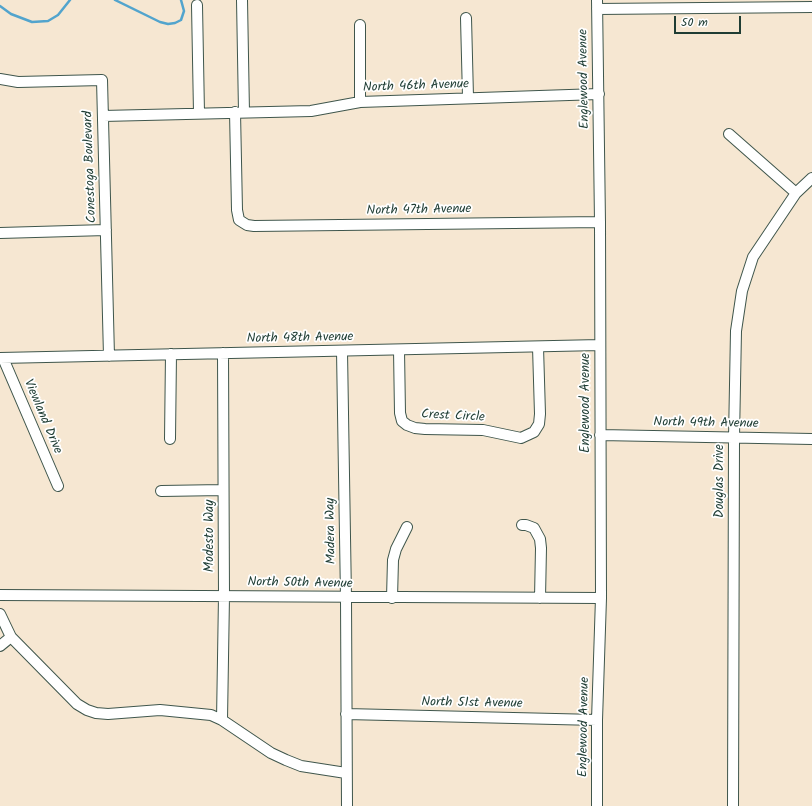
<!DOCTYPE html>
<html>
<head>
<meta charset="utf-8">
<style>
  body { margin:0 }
  #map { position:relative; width:812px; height:806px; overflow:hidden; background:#f6e7d2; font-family:Kalam,sans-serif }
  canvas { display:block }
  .scale { position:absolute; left:674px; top:16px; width:67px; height:18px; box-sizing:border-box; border:2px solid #1f3d34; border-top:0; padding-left:5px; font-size:12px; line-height:14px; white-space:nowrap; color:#1f3d34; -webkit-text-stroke:3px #fff; paint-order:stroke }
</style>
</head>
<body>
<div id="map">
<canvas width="812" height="806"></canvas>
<div class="scale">50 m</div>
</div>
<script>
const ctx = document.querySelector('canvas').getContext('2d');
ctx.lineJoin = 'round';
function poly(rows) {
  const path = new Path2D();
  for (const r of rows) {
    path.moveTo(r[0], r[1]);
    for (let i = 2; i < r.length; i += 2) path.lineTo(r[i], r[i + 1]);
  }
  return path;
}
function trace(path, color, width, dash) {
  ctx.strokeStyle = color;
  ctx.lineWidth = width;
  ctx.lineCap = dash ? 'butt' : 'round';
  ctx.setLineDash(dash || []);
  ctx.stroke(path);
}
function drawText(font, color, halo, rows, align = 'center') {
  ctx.font = font + ' Kalam,sans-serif';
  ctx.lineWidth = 3.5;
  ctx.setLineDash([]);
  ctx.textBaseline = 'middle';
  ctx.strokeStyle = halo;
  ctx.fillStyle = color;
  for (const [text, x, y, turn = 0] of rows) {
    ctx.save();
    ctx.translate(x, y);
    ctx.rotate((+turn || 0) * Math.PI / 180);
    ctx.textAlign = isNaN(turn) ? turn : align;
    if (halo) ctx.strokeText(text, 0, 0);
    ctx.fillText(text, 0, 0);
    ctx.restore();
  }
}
const stream = poly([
  [115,0,160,22,168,24,175,23,181,20,184,11,181,0],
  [0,6,11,14,32,22,48,21,58,15,70,0]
]);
const minor = poly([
  [242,0,244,112],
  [597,0,600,222,601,598,597,720,597,806],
  [197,5,199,113],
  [597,9,812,7],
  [466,18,468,97],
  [360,25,360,102],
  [0,79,18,82,102,80,109,356],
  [235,112,237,210,239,220,247,225,254,226,600,222],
  [103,116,311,111,360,102,599,94],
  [729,134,796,193],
  [0,233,106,230],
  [399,350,400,413,402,421,407,425,415,428,425,429,483,430,521,438,534,432,539,424,540,414,538,347],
  [342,351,346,598,347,806],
  [0,358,600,345],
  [3,358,58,486],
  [600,435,812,439],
  [170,439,171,354],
  [161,491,223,490],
  [522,525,526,525,534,528,540,539,541,548,540,598],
  [0,595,601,598],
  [392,598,393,560,396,549,407,527],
  [0,614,11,637,77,704,87,710,96,713,108,714,160,710,211,715,222,720,271,753,286,760,301,766,346,773],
  [0,646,11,637],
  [346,714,597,720],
  [222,720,224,596,223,353],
  [733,806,734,438,736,331,742,291,753,257,796,193,812,178]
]);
const streetNames = [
  ["Englewood Avenue",585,79,-91],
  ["North 46th Avenue",416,87,-2],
  ["Conestoga Boulevard",91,167,-92],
  ["North 47th Avenue",419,211,-1],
  ["North 48th Avenue",300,339,-1],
  ["Englewood Avenue",587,403,-90],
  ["Viewland Drive",42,417,67],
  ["Crest Circle",453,417,3],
  ["North 49th Avenue",706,424,1],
  ["Douglas Drive",721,481,-90],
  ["Madera Way",332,531,-91],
  ["Modesto Way",211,536,-90],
  ["North 50th Avenue",300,584,1],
  ["North 51st Avenue",472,704,1],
  ["Englewood Avenue",585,727,-89]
];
trace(stream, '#52a4cd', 2.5);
trace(minor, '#3f564c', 12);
trace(minor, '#fff', 10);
drawText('13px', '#1f3d34', '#fff', streetNames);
</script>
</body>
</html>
